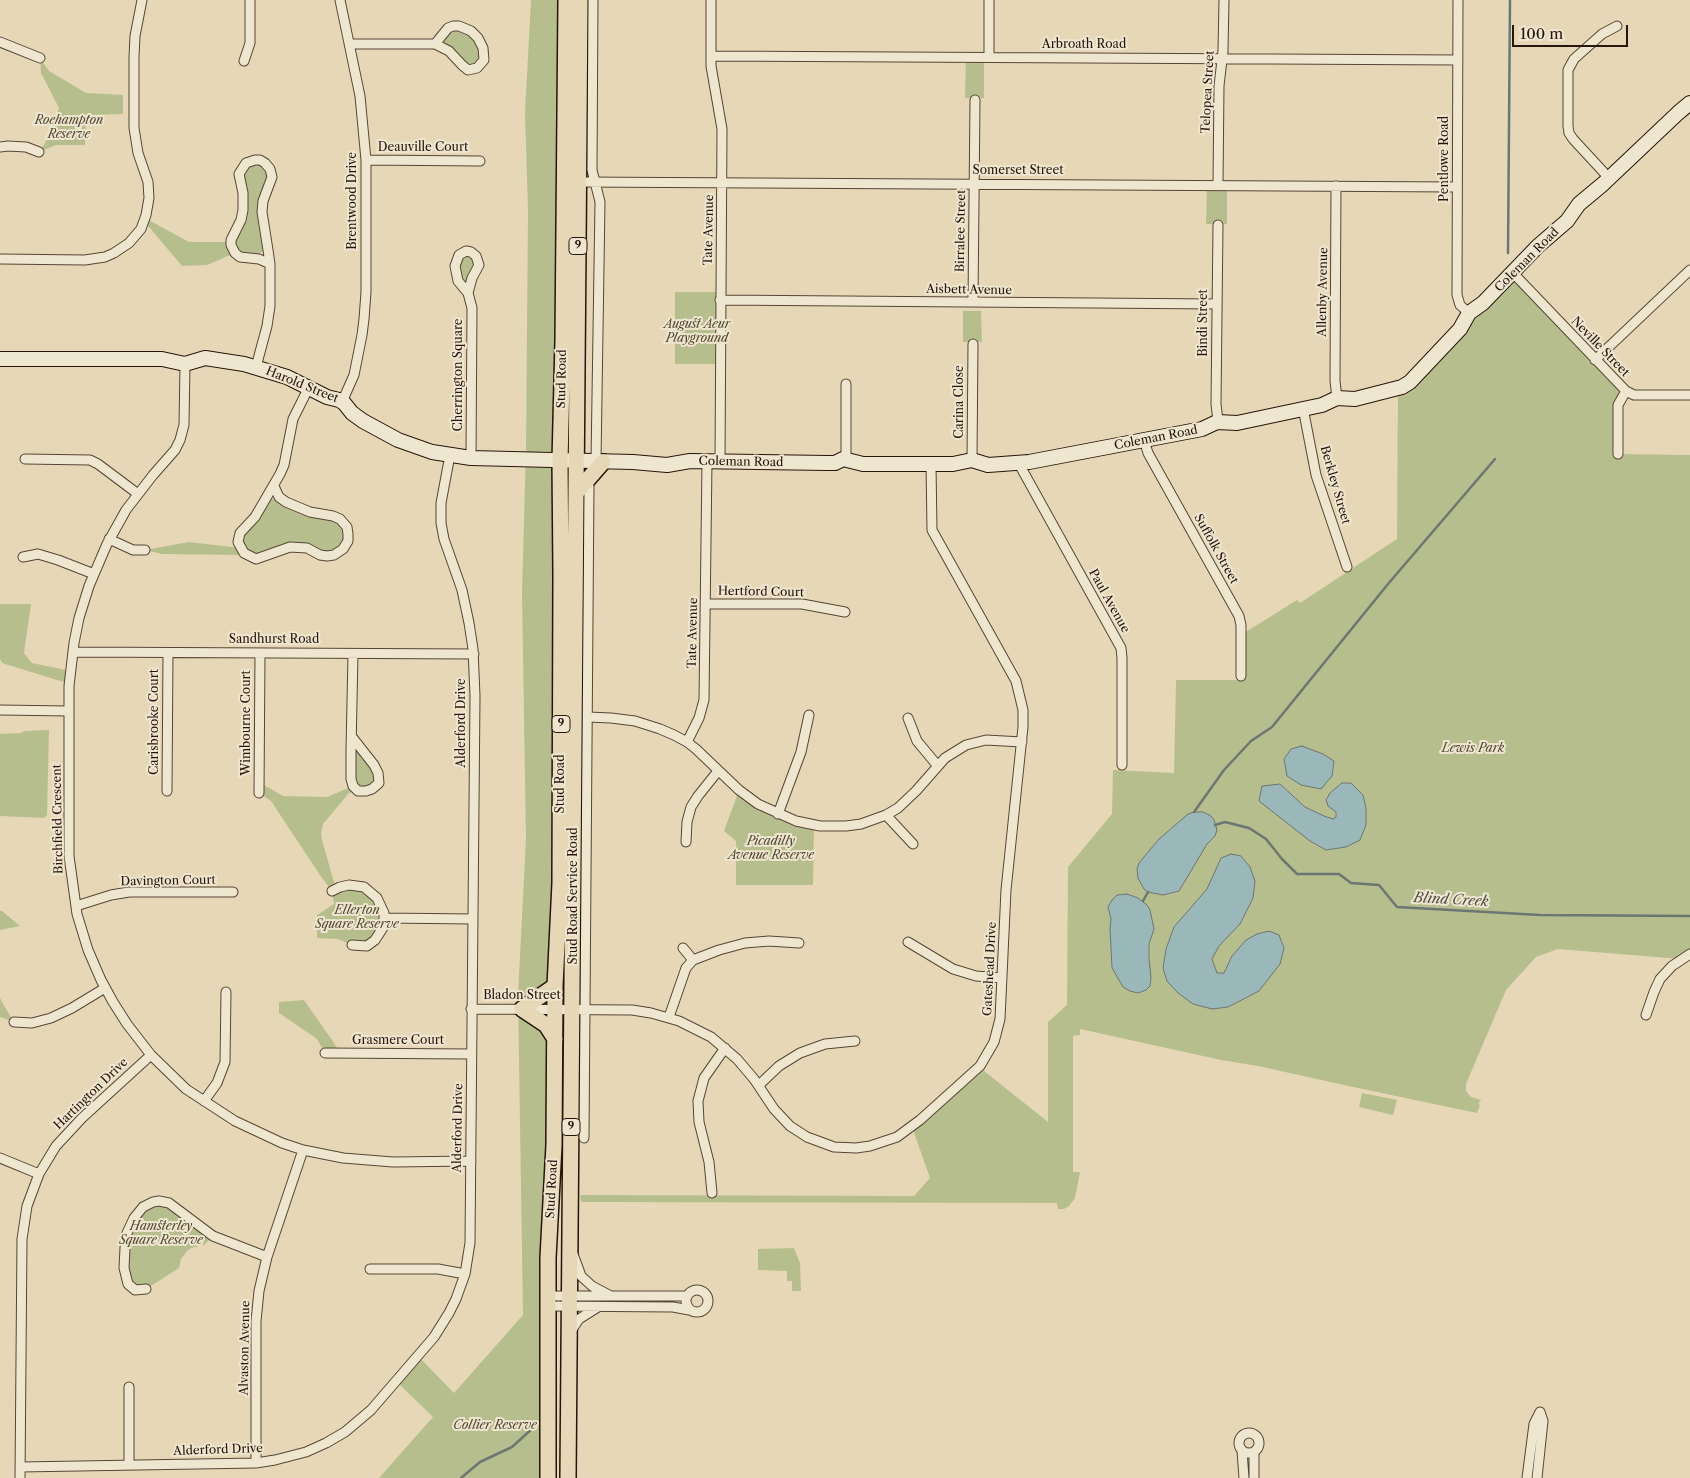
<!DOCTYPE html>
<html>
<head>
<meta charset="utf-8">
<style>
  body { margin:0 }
  #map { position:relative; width:1690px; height:1478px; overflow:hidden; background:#e6d8b7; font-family:"Libre Caslon Text",serif }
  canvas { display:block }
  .scale { position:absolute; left:1512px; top:25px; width:116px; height:22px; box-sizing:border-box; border:2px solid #27140a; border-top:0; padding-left:6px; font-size:15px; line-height:18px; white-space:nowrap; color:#27140a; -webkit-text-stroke:4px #efe6d0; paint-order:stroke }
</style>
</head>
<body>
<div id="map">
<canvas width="1690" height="1478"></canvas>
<div class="scale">100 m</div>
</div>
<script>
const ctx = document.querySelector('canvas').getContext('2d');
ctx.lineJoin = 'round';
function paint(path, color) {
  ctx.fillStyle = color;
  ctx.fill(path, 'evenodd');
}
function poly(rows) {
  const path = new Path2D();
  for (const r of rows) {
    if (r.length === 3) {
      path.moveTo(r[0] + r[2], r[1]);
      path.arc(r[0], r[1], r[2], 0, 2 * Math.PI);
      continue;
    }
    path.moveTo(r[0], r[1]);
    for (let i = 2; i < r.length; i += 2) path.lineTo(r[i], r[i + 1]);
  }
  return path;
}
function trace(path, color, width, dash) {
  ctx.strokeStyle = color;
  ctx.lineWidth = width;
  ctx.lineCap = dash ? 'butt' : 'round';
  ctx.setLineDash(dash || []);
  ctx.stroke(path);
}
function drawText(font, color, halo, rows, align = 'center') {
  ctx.font = font + ' "Libre Caslon Text",serif';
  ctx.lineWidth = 4;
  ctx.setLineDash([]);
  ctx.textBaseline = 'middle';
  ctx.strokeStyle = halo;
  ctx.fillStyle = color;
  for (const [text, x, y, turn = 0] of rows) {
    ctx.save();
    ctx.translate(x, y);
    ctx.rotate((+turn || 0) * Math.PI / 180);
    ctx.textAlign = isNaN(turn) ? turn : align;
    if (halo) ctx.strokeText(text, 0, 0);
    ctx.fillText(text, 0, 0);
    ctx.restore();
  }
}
const green = poly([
  [531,0,566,0,555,986,536,1000,549,1028,548,1478,379,1478,433,1417,396,1381,418,1356,454,1393,523,1315,518,995,526,839,522,593,526,449,528,210,525,113],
  [448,28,471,31,484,57,474,69,435,44],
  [966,57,984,57,984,98,965,98],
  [40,58,49,71,86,93,123,95,123,114,86,115,85,145,56,145,39,152,47,140,59,108,41,73],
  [251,161,270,169,264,196,268,246,256,257,235,253,207,265,182,266,144,221,145,218,189,242,231,242,241,220,239,177],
  [1207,185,1227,185,1227,224,1206,224],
  [463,252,479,261,468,293,458,281,459,255],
  [1513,273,1626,391,1619,402,1618,454,1690,455,1690,954,1681,959,1558,949,1536,957,1506,990,1466,1084,1466,1091,1471,1097,1481,1100,1478,1104,1480,1105,1477,1113,1353,1087,1258,1066,1221,1060,1080,1029,1080,1035,1073,1036,1073,1172,1080,1172,1075,1198,1069,1206,1064,1209,1058,1209,1057,1203,581,1202,580,1195,914,1196,930,1178,912,1127,979,1067,1048,1122,1048,1022,1067,1005,1068,867,1112,814,1113,770,1174,773,1176,680,1241,680,1241,635,1297,600,1300,603,1397,539,1398,389],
  [675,292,720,292,720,364,675,364],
  [963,311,981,311,982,342,963,342],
  [269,499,277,499,333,516,348,534,334,555,300,547,263,557,246,555,162,554,145,550,189,542,240,548,238,542],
  [0,604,31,604,24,653,32,663,71,671,70,684,2,663,0,659],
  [49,730,47,815,44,818,0,816,0,734,21,733,24,731],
  [352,737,374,765,379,783,349,793,323,824,321,834,322,840,336,889,364,887,384,913,375,940,352,945,338,939,317,938,317,915,334,904,332,891,322,878,271,801,259,793,259,782,283,796,327,797,353,786],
  [739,790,814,825,813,885,736,885,736,841,724,831],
  [0,911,2,911,20,926,0,930],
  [0,998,6,1009,14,1022,0,1017],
  [304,1000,332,1040,341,1054,325,1053,317,1039,279,1013,279,1002],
  [1362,1093,1397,1100,1393,1115,1359,1107],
  [159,1201,213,1236,204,1245,194,1247,188,1250,181,1259,179,1268,146,1289,140,1290,124,1274,134,1218],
  [794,1248,800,1263,801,1291,792,1291,792,1281,787,1281,787,1271,758,1270,758,1249]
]);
const water = poly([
  [1302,746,1323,754,1334,761,1332,776,1321,789,1301,785,1287,776,1284,759,1291,749,1302,746],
  [1342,783,1351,783,1363,795,1366,808,1366,825,1360,840,1346,847,1326,850,1310,841,1259,801,1262,786,1280,784,1305,807,1324,816,1333,819,1336,817,1336,812,1328,806,1326,800,1330,793,1342,783],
  [1194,812,1203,812,1211,816,1214,820,1217,830,1215,836,1207,844,1179,891,1163,895,1148,892,1144,889,1138,878,1137,869,1139,863,1159,839,1188,814,1194,812],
  [1231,854,1241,856,1250,867,1255,881,1253,898,1240,924,1219,946,1212,959,1217,973,1224,973,1232,956,1246,940,1257,934,1269,931,1279,935,1284,948,1280,964,1259,991,1228,1007,1212,1009,1193,1004,1178,993,1167,981,1163,968,1166,949,1174,927,1207,889,1221,858,1231,854],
  [1127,894,1138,898,1147,905,1150,910,1154,929,1149,944,1149,958,1151,978,1150,986,1146,990,1138,993,1130,991,1123,987,1112,968,1110,929,1111,919,1108,907,1112,900,1117,895,1127,894]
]);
const stream = poly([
  [1508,253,1510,0],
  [1194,812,1224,770,1251,741,1272,727,1388,584,1495,459],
  [1215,825,1225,822,1249,828,1266,839,1282,859,1297,874,1339,874,1351,883,1379,885,1397,907,1540,915,1690,916],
  [1143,901,1148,892],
  [461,1478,480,1462,512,1447,534,1427]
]);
const street = poly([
  [340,0,360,96,366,160,366,292,364,319,362,335,354,375,342,402],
  [593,0,592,170,600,202,596,461],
  [711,0,711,66,722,129,720,462],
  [1458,0,1457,295,1460,305,1469,313],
  [0,42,40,58],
  [351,44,435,44,449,51,462,65,468,70,477,68,484,60,483,48,478,38,471,31,459,26,453,26,448,28,435,44],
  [711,56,1458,60],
  [989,57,989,0],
  [244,61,250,43,250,0],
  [0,147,8,146,26,147,39,152],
  [366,160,480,161],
  [1609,178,1573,139,1569,133,1568,126,1568,70,1574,59,1602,34,1617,26],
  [579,182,1457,187],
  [1218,185,1219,86,1223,51,1224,0],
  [1336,186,1335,381,1337,398],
  [1218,225,1216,404,1218,421],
  [0,259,85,260,105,257,114,253,129,243,141,229,146,215,149,198,148,182,138,153,134,128,134,57,135,36,142,0],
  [1513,273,1626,391,1618,405,1618,454],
  [468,293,472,278,479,265,476,256,471,252,466,251,459,255,455,266,458,281,468,293,472,308,471,458],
  [720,300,1217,304],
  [973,302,975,100],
  [1595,360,1690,270],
  [185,364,184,425,180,440,175,450,153,475,126,510,107,544,89,586,79,618,74,643,69,686,69,856,77,914,88,950,101,980,113,1002,127,1024,151,1055,186,1089,235,1121,282,1143,303,1150,343,1158,393,1162,471,1161],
  [256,367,267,326,270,306,270,264,268,250,262,212,263,201,272,177,270,169,265,163,260,160,255,160,246,163,239,174,243,193,243,210,241,220,231,240,231,245,235,253,240,257,259,259,270,264],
  [1626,391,1634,395,1690,395],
  [1303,408,1316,475,1347,567],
  [1144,440,1148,453,1239,616,1241,625,1241,676],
  [25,459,90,460,98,464,138,494],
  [846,460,846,384],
  [972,460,973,344],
  [1019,464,1121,648,1122,658,1122,765],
  [274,486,279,497,286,502,310,512,333,516,340,519,347,527,348,534,348,541,343,549,334,555,327,556,320,555,307,548,290,547,256,559,244,553,238,542,240,533,255,517,280,474,284,465,293,419,309,387],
  [109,539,133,550,145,550],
  [23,557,38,554,58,560,94,574],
  [706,604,802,604,845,612],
  [73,652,474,654],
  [0,710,69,711],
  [588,717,611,718,635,721,660,729,674,735,687,742,696,749,739,790,758,804,796,821,820,826,846,826,861,824,886,815,898,808,916,791,945,758,966,745,986,740,1022,742],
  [908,718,917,741,937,765],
  [352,737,374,765,378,773,379,783,372,789,366,791,358,791,353,786,351,779,351,750,353,654],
  [687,742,699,718,704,700,707,462],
  [167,791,168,653],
  [259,793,260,653],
  [778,814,801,752,809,715],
  [886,815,913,844],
  [686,842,687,822,691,807,698,796,718,771],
  [332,891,340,887,349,885,364,887,377,898,384,913,384,926,375,940,367,946,352,945],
  [76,906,111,895,129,892,233,892],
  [385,918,473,919],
  [908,942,953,969,976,976,1002,978],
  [683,948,693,960],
  [471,1009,632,1010,651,1013,679,1021,711,1037,737,1059,754,1079,774,1109,790,1126,807,1137,834,1147,856,1148,870,1146,897,1137,920,1120,980,1066,994,1042,1000,1019,1006,890,1023,727,1023,710,1016,681,932,530,931,464],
  [1646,1015,1654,992,1660,979,1672,966,1690,954],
  [669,1017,686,968,693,960,719,950,745,943,769,941,799,943],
  [14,1022,32,1023,51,1018,72,1008,105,988],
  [325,1053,471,1054],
  [759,1085,779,1066,800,1053,825,1044,855,1041],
  [204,1101,217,1083,225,1062,226,992],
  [584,1138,589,486],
  [0,1158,39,1174],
  [712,1193,709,1162,699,1122,698,1101,704,1078,725,1048],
  [573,1254,581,1276,592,1286,609,1295],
  [370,1269,438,1269,465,1274],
  [146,1289,135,1290,128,1284,124,1268,125,1248,127,1233,134,1218,143,1207,153,1202,159,1201,169,1203,213,1236,267,1257],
  [697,1301,11],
  [548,1296,687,1296],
  [548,1306,673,1307,689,1310],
  [571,1331,579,1319,598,1307],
  [129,1387,129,1465],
  [1249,1443,10],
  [1242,1451,1244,1478],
  [256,1463,256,1321,259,1291,267,1257,303,1150],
  [20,1467,256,1463,275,1460,306,1452,326,1443,345,1432,371,1410,434,1337,449,1313,456,1299,465,1274,470,1243,475,696,473,649,469,623,462,590,444,539,441,523,441,503,450,455],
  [20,1478,22,1239,27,1206,39,1174,56,1146,82,1118,151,1055],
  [1254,1478,1254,1452],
  [1527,1478,1534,1424,1540,1412],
  [1537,1478,1543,1421,1540,1412]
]);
const secondary = poly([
  [0,359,162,359,185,364,205,358,244,364,287,377,327,397,339,400,344,403,352,413,363,421,398,440,432,452,471,458,633,462,667,465,690,461,828,463,835,463,843,459,863,464,953,464,972,460,988,465,1029,462,1202,429,1217,422,1237,423,1322,405,1337,398,1355,399,1402,387,1410,382,1460,329,1469,313,1483,303,1538,246,1567,221,1579,204,1603,184,1678,113,1690,103]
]);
const primary = poly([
  [576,493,603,462],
  [555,1039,546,1025,522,1009,555,986],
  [548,1478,548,1258,554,1145,555,986,560,883,561,575,560,461,563,341,566,0],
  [568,1478,580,0]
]);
const shields = [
  [578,246,18],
  [561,724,18],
  [571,1127,18]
];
const shieldNames = [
  ["9",578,246],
  ["9",561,724],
  ["9",571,1127]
];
const streetNames = [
  ["Arbroath Road",1084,45],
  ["Telopea Street",1208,92,-87],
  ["Deauville Court",423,148],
  ["Pentlowe Road",1445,159,-90],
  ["Somerset Street",1018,171],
  ["Brentwood Drive",353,201,-90],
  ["Tate Avenue",709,230,-89],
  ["Birralee Street",961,231,-89],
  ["Coleman Road",1527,260,-45],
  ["Aisbett Avenue",969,290,1],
  ["Allenby Avenue",1323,292,-89],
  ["Bindi Street",1204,323,-90],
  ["Neville Street",1600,347,46],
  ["Cherrington Square",459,375,-90],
  ["Stud Road",562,379,-89],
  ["Harold Street",302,385,22],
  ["Carina Close",960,402,-90],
  ["Coleman Road",1156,438,-11],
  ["Coleman Road",741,462,1],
  ["Berkley Street",1335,485,74],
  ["Suffolk Street",1216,549,61],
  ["Hertford Court",761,592,1],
  ["Paul Avenue",1109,601,61],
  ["Tate Avenue",693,633,-89],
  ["Sandhurst Road",274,640],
  ["Carisbrooke Court",155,722,-90],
  ["Wimbourne Court",247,723,-90],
  ["Alderford Drive",462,723,-90],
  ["Stud Road",561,784,-90],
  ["Birchfield Crescent",58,819,-91],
  ["Davington Court",168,881,-1],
  ["Stud Road Service Road",574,896,-90],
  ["Gateshead Drive",990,969,-87],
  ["Bladon Street",522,996],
  ["Grasmere Court",398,1041],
  ["Hartington Drive",91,1094,-44],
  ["Alderford Drive",458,1128,-89],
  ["Stud Road",552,1189,-87],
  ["Alvaston Avenue",245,1348,-89],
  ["Alderford Drive",218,1450,-2]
];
const parkNames = [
  ["Roehampton",69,121],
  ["Reserve",69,135],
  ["August Aeur",697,325],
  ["Playground",697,339],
  ["Lewis Park",1473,749],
  ["Picadilly",771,842],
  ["Avenue Reserve",771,856],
  ["Ellerton",357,911],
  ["Square Reserve",357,925],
  ["Hamsterley",161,1227],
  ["Square Reserve",161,1241],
  ["Collier Reserve",495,1426]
];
const waterNames = [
  ["Blind Creek",1451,900,3]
];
paint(green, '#b7be8d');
paint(water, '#9ab7b9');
trace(water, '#6c7673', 1);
trace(stream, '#6c7673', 2.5);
trace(street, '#574535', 11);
trace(secondary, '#27140a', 16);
trace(primary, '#27140a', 18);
trace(street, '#efe6d0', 9);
trace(secondary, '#efe6d0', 14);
trace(primary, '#e6d8b7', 15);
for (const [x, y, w] of shields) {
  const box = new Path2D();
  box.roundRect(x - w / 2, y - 8.5, w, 17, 4);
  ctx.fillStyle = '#efe6d0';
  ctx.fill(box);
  trace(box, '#27140a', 1);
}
drawText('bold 11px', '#27140a', null, shieldNames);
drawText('12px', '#27140a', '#efe6d0', streetNames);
drawText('italic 12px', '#524731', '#efe6d0', parkNames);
drawText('italic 14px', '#4f4d47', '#efe6d0', waterNames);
</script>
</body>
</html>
